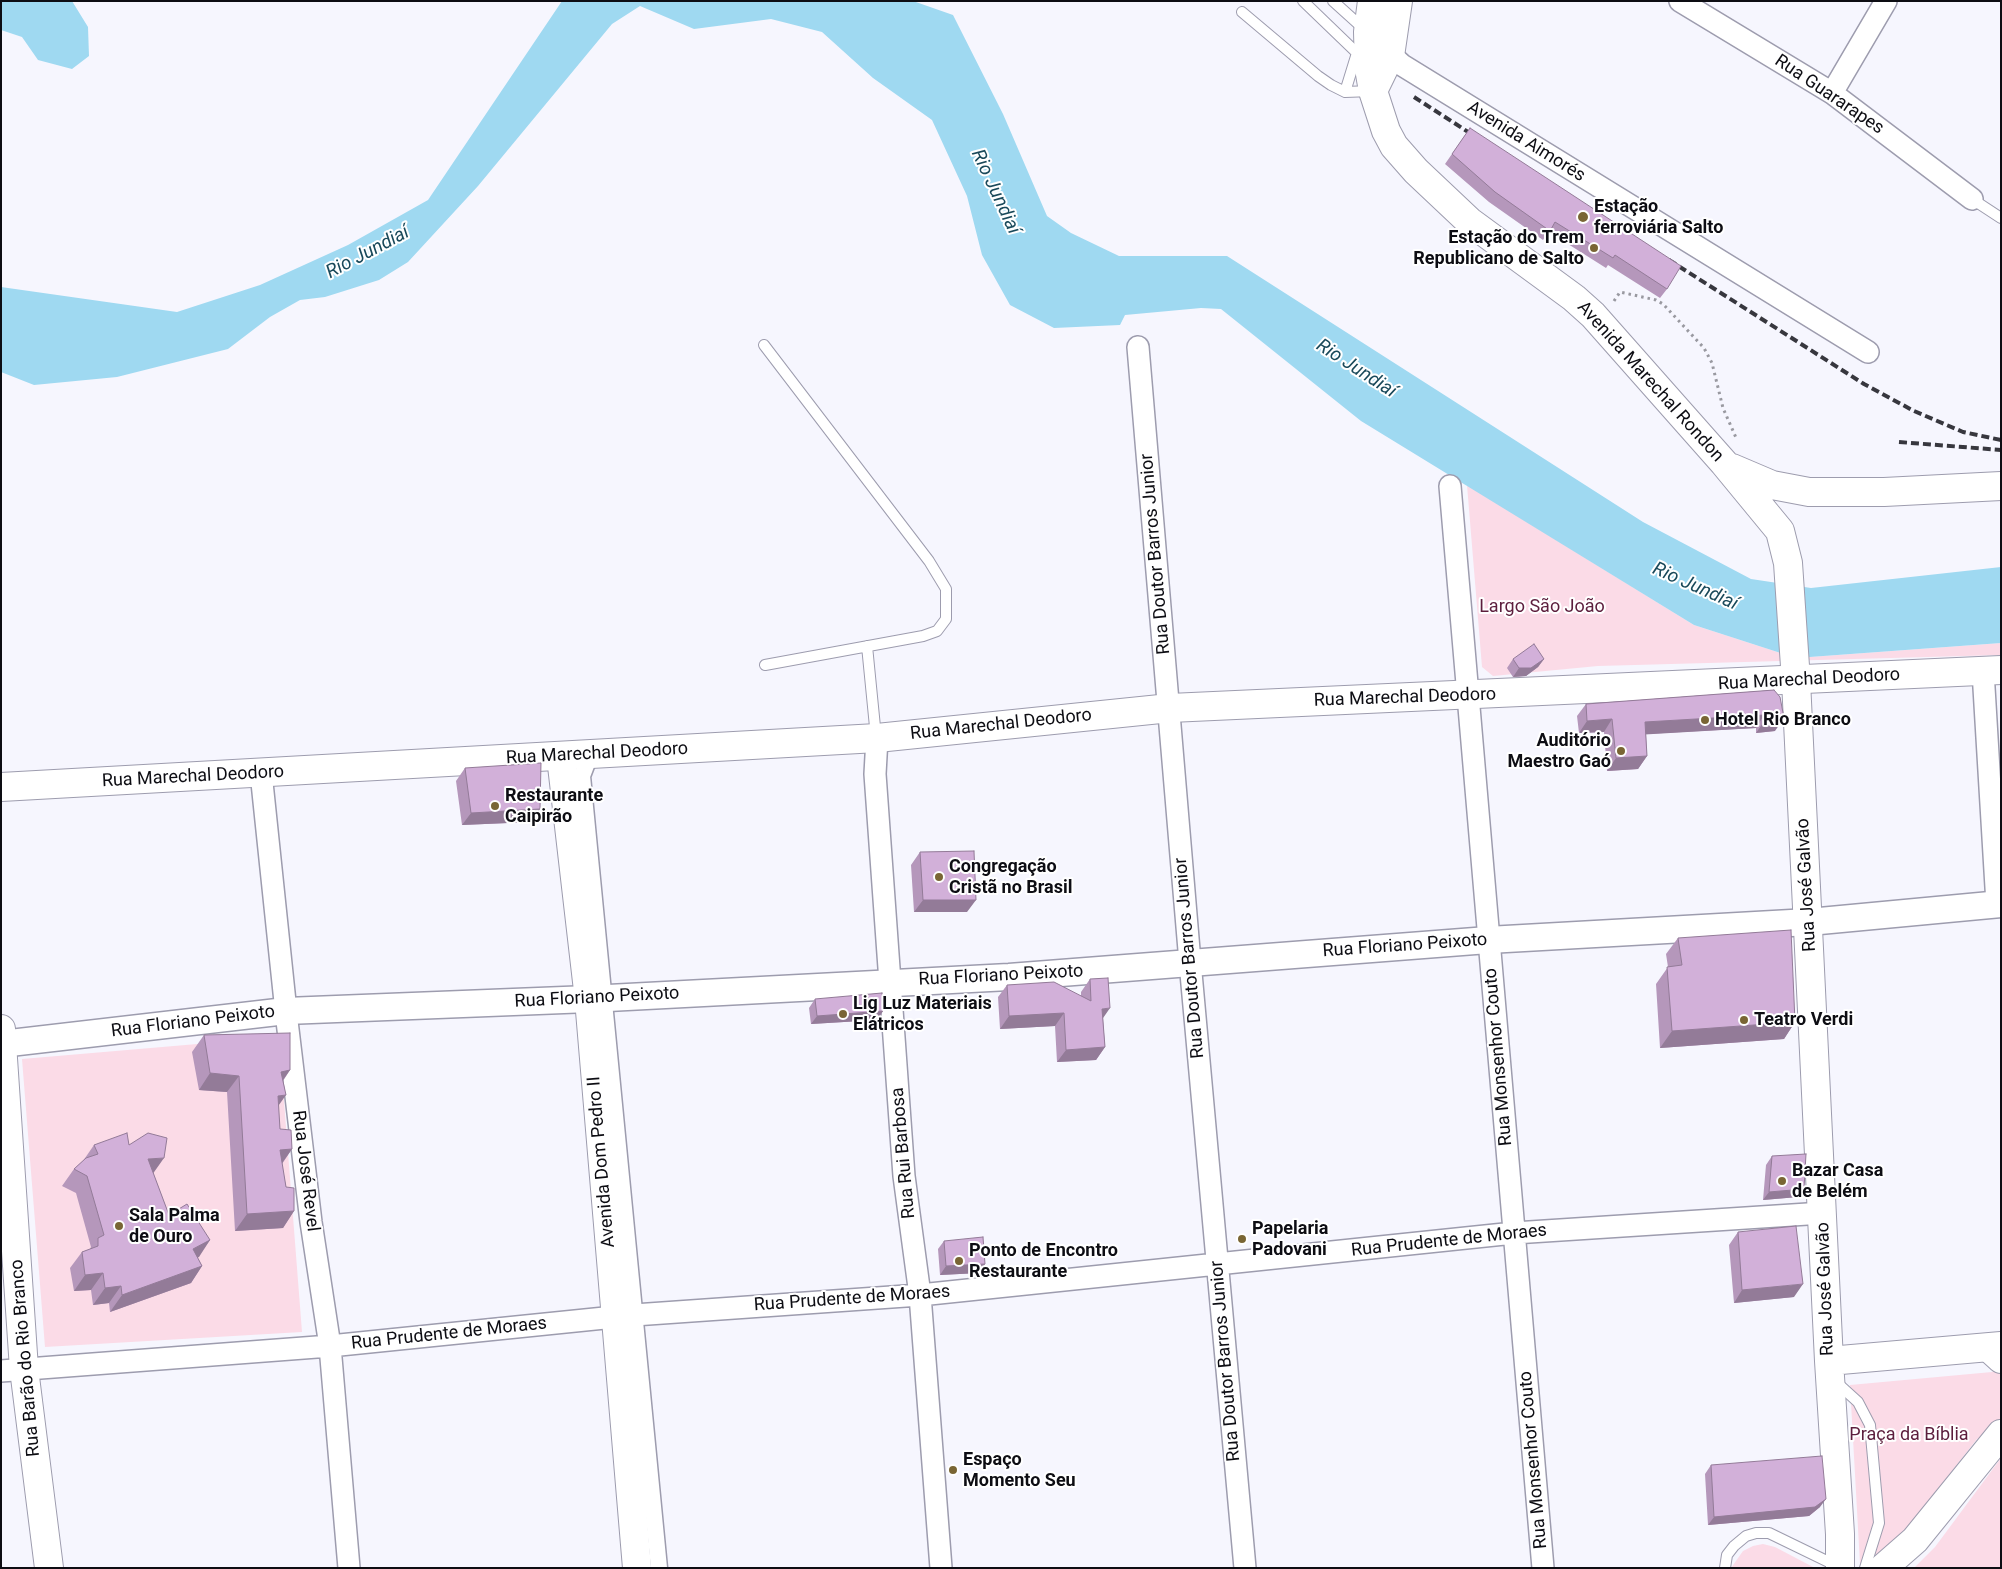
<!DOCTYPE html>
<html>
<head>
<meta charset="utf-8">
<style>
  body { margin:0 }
  #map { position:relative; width:2002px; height:1569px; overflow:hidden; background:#f6f6fe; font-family:Roboto,sans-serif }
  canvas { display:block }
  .frame { position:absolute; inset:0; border:2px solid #0d0d13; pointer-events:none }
</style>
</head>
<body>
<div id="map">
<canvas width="2002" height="1569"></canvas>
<div class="frame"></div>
</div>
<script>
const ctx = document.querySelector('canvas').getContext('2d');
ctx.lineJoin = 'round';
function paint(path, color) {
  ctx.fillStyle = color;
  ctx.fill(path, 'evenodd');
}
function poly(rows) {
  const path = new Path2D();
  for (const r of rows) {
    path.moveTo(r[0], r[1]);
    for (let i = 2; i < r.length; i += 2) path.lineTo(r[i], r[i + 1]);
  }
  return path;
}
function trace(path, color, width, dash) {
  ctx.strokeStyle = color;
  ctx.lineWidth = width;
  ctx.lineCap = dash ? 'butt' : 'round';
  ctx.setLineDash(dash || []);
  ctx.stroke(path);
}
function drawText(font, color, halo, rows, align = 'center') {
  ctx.font = font + ' Roboto,sans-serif';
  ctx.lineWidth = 4;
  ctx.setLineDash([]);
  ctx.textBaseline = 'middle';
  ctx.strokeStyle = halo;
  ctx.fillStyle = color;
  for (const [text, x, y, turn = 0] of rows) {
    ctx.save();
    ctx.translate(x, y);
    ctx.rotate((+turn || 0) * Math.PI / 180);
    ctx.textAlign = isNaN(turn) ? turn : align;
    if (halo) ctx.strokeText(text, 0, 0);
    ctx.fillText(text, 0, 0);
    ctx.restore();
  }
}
const green = poly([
  [1467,485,1694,625,1796,658,2001,643,2001,655,1598,666,1493,676,1482,667],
  [279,1037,302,1332,45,1347,22,1059],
  [2001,1365,2001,1422,1991,1433,1977,1439,1930,1499,1932,1509,1864,1567,1860,1564,1850,1385,1992,1372],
  [2001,1458,2001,1568,1914,1568,1935,1547],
  [1763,1544,1775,1547,1815,1568,1731,1568,1743,1551,1753,1546]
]);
const water = poly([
  [1,1,72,1,88,27,89,56,72,69,38,60,22,37,1,30],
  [562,1,913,1,953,15,1003,114,1047,216,1071,233,1119,256,1227,256,1643,522,1751,579,1811,588,2001,567,2001,643,1796,658,1694,625,1361,421,1221,309,1201,308,1125,315,1120,325,1054,328,1010,305,982,255,967,196,932,120,873,78,822,32,771,19,694,29,640,6,612,24,478,186,408,262,379,280,325,297,300,300,270,317,228,349,117,377,34,385,1,372,1,287,177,312,260,285,348,245,428,200]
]);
const path = poly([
  [1614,301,1620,292,1656,300,1663,304,1704,348,1712,363,1723,408,1737,440]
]);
const service = poly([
  [1303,1,1357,53,1345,92],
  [1333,1,1364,29],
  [1242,12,1318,76,1331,85,1345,92,1372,91],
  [1972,199,2001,218],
  [764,345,929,561,946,589,946,619,937,631,923,636,765,665],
  [867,646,876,737],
  [1836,1382,1858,1402,1870,1425,1879,1523,1865,1568],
  [1725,1568,1727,1555,1734,1546,1746,1536,1756,1533,1769,1533,1839,1567]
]);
const pedestrian = poly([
  [590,755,582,776,659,1568]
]);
const minor = poly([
  [1680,1,1832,93,1972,199],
  [1380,45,1402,65,1868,352],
  [1832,93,1886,1],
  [1138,347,1190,962,1245,1568],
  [1450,486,1543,1568],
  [1983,671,1997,904],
  [877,738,875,774,904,1176,920,1295,941,1568],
  [261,773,287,1021,311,1222,330,1346,349,1568],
  [1,1371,330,1346,634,1315,920,1295,1514,1233,1823,1213]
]);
const tertiary = poly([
  [1,1044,286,1011,589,999,1009,977,1488,940,1809,922,2001,904]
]);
const secondary = poly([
  [1372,1,1368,32,1369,68,1373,91,1386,131,1394,146,1416,171,1469,221,1574,298,1593,315,1724,463,1780,531,1788,563,1796,681,1829,1361,1840,1534,1840,1568],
  [1373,91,1390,56,1398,1],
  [1732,468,1772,485,1809,492,1884,492,2001,486],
  [561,757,589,999,637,1568],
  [1,1029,24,1369,49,1568],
  [1829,1361,2001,1346]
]);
const primary = poly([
  [1,787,877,738,1170,708,2001,670],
  [1990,1349,2001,1359],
  [1883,1568,1915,1540,2001,1434]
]);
const rail = poly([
  [1414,97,1479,139],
  [1669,260,1864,384,1914,411,1963,432,2001,440],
  [1899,442,2001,450]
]);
const wall = poly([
  [1470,128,1667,289,1660,298,1608,265,1606,268,1549,232,1543,240,1489,202,1445,164],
  [1513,659,1544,659,1538,667,1526,676,1513,677,1507,668],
  [1774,690,1775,731,1756,733,1756,728,1646,734,1647,756,1638,769,1607,771,1604,732,1579,733,1577,716,1586,704],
  [465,768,531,822,462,825,456,781],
  [920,852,967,912,914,912,911,865],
  [1678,938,1795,1022,1784,1039,1660,1048,1656,984,1668,967,1666,954],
  [1090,979,1103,1018,1105,1047,1096,1060,1057,1062,1055,1026,1000,1029,998,997,1007,985,1081,996,1081,992],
  [815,999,883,1011,877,1020,811,1024,809,1008],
  [204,1035,290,1070,283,1081,278,1105,280,1129,292,1149,282,1164,286,1187,294,1211,283,1228,235,1231,227,1092,199,1090,192,1052],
  [94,1145,129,1145,153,1173,169,1215,210,1240,197,1257,202,1266,191,1283,110,1312,109,1303,93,1305,91,1290,74,1291,70,1268,82,1252,90,1249,91,1247,76,1193,62,1186,74,1169,83,1161],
  [1772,1156,1804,1189,1798,1197,1763,1200,1766,1165],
  [1738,1232,1794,1297,1734,1303,1729,1245],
  [944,1241,985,1264,979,1273,940,1275,938,1249],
  [1711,1465,1820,1507,1809,1516,1708,1525,1705,1474]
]);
const shadedWall = poly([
  [1544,659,1538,667,1526,676,1513,677,1519,668],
  [1764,715,1756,728,1636,735,1645,722],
  [1784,718,1775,731,1756,733,1765,720],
  [1612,719,1604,732,1579,733,1587,721],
  [1647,756,1638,769,1607,771,1616,758],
  [540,809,531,822,462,825,471,813],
  [923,900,976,900,967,912,914,912],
  [1110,1008,1101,1021,1102,1009],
  [883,1011,877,1020,811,1024,817,1016],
  [1064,1013,1055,1026,1000,1029,1009,1016],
  [1795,1022,1784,1039,1660,1048,1672,1031],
  [1105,1047,1096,1060,1057,1062,1066,1050],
  [290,1070,278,1087,281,1072],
  [210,1073,239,1076,227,1092,199,1090],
  [286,1095,274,1112,278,1096],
  [292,1149,280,1166,280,1150],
  [164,1158,152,1175,148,1159],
  [1804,1189,1798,1197,1763,1200,1769,1192],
  [294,1211,283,1228,235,1231,247,1214],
  [210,1240,199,1257,181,1266,193,1249],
  [985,1264,979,1273,940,1275,946,1266],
  [202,1266,191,1283,110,1312,122,1295],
  [103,1273,91,1290,74,1291,85,1275],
  [1803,1284,1794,1297,1734,1303,1742,1290],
  [121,1286,109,1303,93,1305,105,1288],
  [1826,1499,1820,1507,1809,1516,1708,1525,1714,1517]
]);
const building = poly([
  [1470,128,1681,266,1667,289,1615,255,1613,258,1555,222,1550,231,1495,192,1452,154,1470,128],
  [1534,644,1544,659,1531,668,1519,668,1513,659,1534,644],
  [1774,690,1780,697,1784,718,1765,720,1764,715,1645,722,1647,756,1616,758,1612,719,1587,721,1586,704,1774,690],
  [541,763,540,809,471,813,465,768,541,763],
  [974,851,976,900,923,900,920,852,974,851],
  [1791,930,1795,1022,1672,1031,1667,967,1682,965,1678,938,1791,930],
  [1108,978,1110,1008,1102,1009,1105,1047,1066,1050,1064,1013,1009,1016,1007,985,1054,982,1091,1001,1090,979,1108,978],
  [882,993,883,1011,817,1016,815,999,882,993],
  [290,1033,290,1070,281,1072,286,1095,278,1096,280,1129,291,1130,292,1149,280,1150,286,1187,294,1188,294,1211,247,1214,239,1076,210,1073,204,1035,290,1033],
  [127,1133,129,1145,148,1133,167,1138,164,1158,148,1159,169,1215,187,1204,210,1240,193,1249,202,1266,122,1295,121,1286,105,1288,103,1273,85,1275,82,1252,98,1246,98,1238,104,1235,87,1176,74,1169,86,1158,98,1154,94,1145,127,1133],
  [1806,1154,1804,1189,1769,1192,1772,1156,1806,1154],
  [1796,1226,1803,1284,1742,1290,1738,1232,1796,1226],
  [983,1237,985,1264,946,1266,944,1241,983,1237],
  [1822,1456,1826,1499,1815,1507,1714,1517,1711,1465,1822,1456]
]);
const markers = [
  [1583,217,6,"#796534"],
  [1594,248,5,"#796534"],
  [1705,720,5,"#796534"],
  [1621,751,5,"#796534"],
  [495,806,5,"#796534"],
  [939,877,5,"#796534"],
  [843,1014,5,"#796534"],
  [1744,1020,5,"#796534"],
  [1782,1181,5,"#796534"],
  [119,1226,5,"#796534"],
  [1242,1239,5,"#796534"],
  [959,1261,5,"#796534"],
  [953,1470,5,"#796534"]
];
const streetNames = [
  ["Rua Guararapes",1829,95,34],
  ["Avenida Aimorés",1526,142,32],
  ["Avenida Marechal Rondon",1650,382,48],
  ["Rua Doutor Barros Junior",1156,554,-95],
  ["Rua Marechal Deodoro",1809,680,-3],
  ["Rua Marechal Deodoro",1405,698,-2],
  ["Rua Marechal Deodoro",1001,725,-6],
  ["Rua Marechal Deodoro",597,754,-3],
  ["Rua Marechal Deodoro",193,777,-3],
  ["Rua José Galvão",1807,885,-93],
  ["Rua Floriano Peixoto",1405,946,-4],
  ["Rua Doutor Barros Junior",1190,958,-95],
  ["Rua Floriano Peixoto",1001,976,-3],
  ["Rua Floriano Peixoto",597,998,-3],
  ["Rua Floriano Peixoto",193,1022,-7],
  ["Rua Monsenhor Couto",1499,1057,-95],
  ["Rua Rui Barbosa",904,1153,-95],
  ["Avenida Dom Pedro II",602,1162,-95],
  ["Rua José Revel",305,1171,83],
  ["Rua Prudente de Moraes",1449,1241,-6],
  ["Rua José Galvão",1826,1289,-92],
  ["Rua Prudente de Moraes",852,1299,-4],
  ["Rua Prudente de Moraes",449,1334,-6],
  ["Rua Barão do Rio Branco",26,1358,-95],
  ["Rua Doutor Barros Junior",1226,1361,-95],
  ["Rua Monsenhor Couto",1534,1460,-95]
];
const poiNames = [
  ["Estação",1594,207],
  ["ferroviária Salto",1594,228],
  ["Estação do Trem",1584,238,"right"],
  ["Republicano de Salto",1584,259,"right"],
  ["Hotel Rio Branco",1715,720],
  ["Auditório",1611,741,"right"],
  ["Maestro Gaó",1611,762,"right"],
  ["Restaurante",505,796],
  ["Caipirão",505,817],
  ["Congregação",949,867],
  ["Cristã no Brasil",949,888],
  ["Lig Luz Materiais",853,1004],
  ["Elátricos",853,1025],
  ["Teatro Verdi",1754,1020],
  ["Bazar Casa",1792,1171],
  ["de Belém",1792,1192],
  ["Sala Palma",129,1216],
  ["de Ouro",129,1237],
  ["Papelaria",1252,1229],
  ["Padovani",1252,1250],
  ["Ponto de Encontro",969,1251],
  ["Restaurante",969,1272],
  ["Espaço",963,1460],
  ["Momento Seu",963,1481]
];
const parkNames = [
  ["Largo São João",1542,607],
  ["Praça da Bíblia",1909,1435]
];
const waterNames = [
  ["Rio Jundiaí",995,192,65],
  ["Rio Jundiaí",368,253,-28],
  ["Rio Jundiaí",1356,369,33],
  ["Rio Jundiaí",1695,587,24]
];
paint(green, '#fbdbe7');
paint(water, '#9fd9f1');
trace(service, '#9d9cae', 12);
trace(pedestrian, '#9d9cae', 19);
trace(minor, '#9d9cae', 24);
trace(tertiary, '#9d9cae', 29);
trace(secondary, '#9d9cae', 30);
trace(primary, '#9d9cae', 30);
trace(path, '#9999a0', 3, [2.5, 4]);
trace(service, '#fff', 10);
trace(pedestrian, '#fff', 16);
trace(minor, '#fff', 21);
trace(tertiary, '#fff', 26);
trace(secondary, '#fff', 28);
trace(primary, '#fff', 28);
trace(rail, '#37373e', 4, [8, 4]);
paint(wall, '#b597bb');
paint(shadedWall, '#937b98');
paint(building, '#d2b0d9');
trace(building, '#937b98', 1);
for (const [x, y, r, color] of markers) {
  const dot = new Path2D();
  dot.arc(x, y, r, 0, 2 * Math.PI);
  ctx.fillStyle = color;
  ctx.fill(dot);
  trace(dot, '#fff', 2);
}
drawText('18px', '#0d0d13', '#fff', streetNames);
drawText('bold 18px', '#0d0d13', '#fff', poiNames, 'left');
drawText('18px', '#5c1e3d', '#fff', parkNames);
drawText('italic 19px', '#19495a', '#fff', waterNames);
</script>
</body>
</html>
